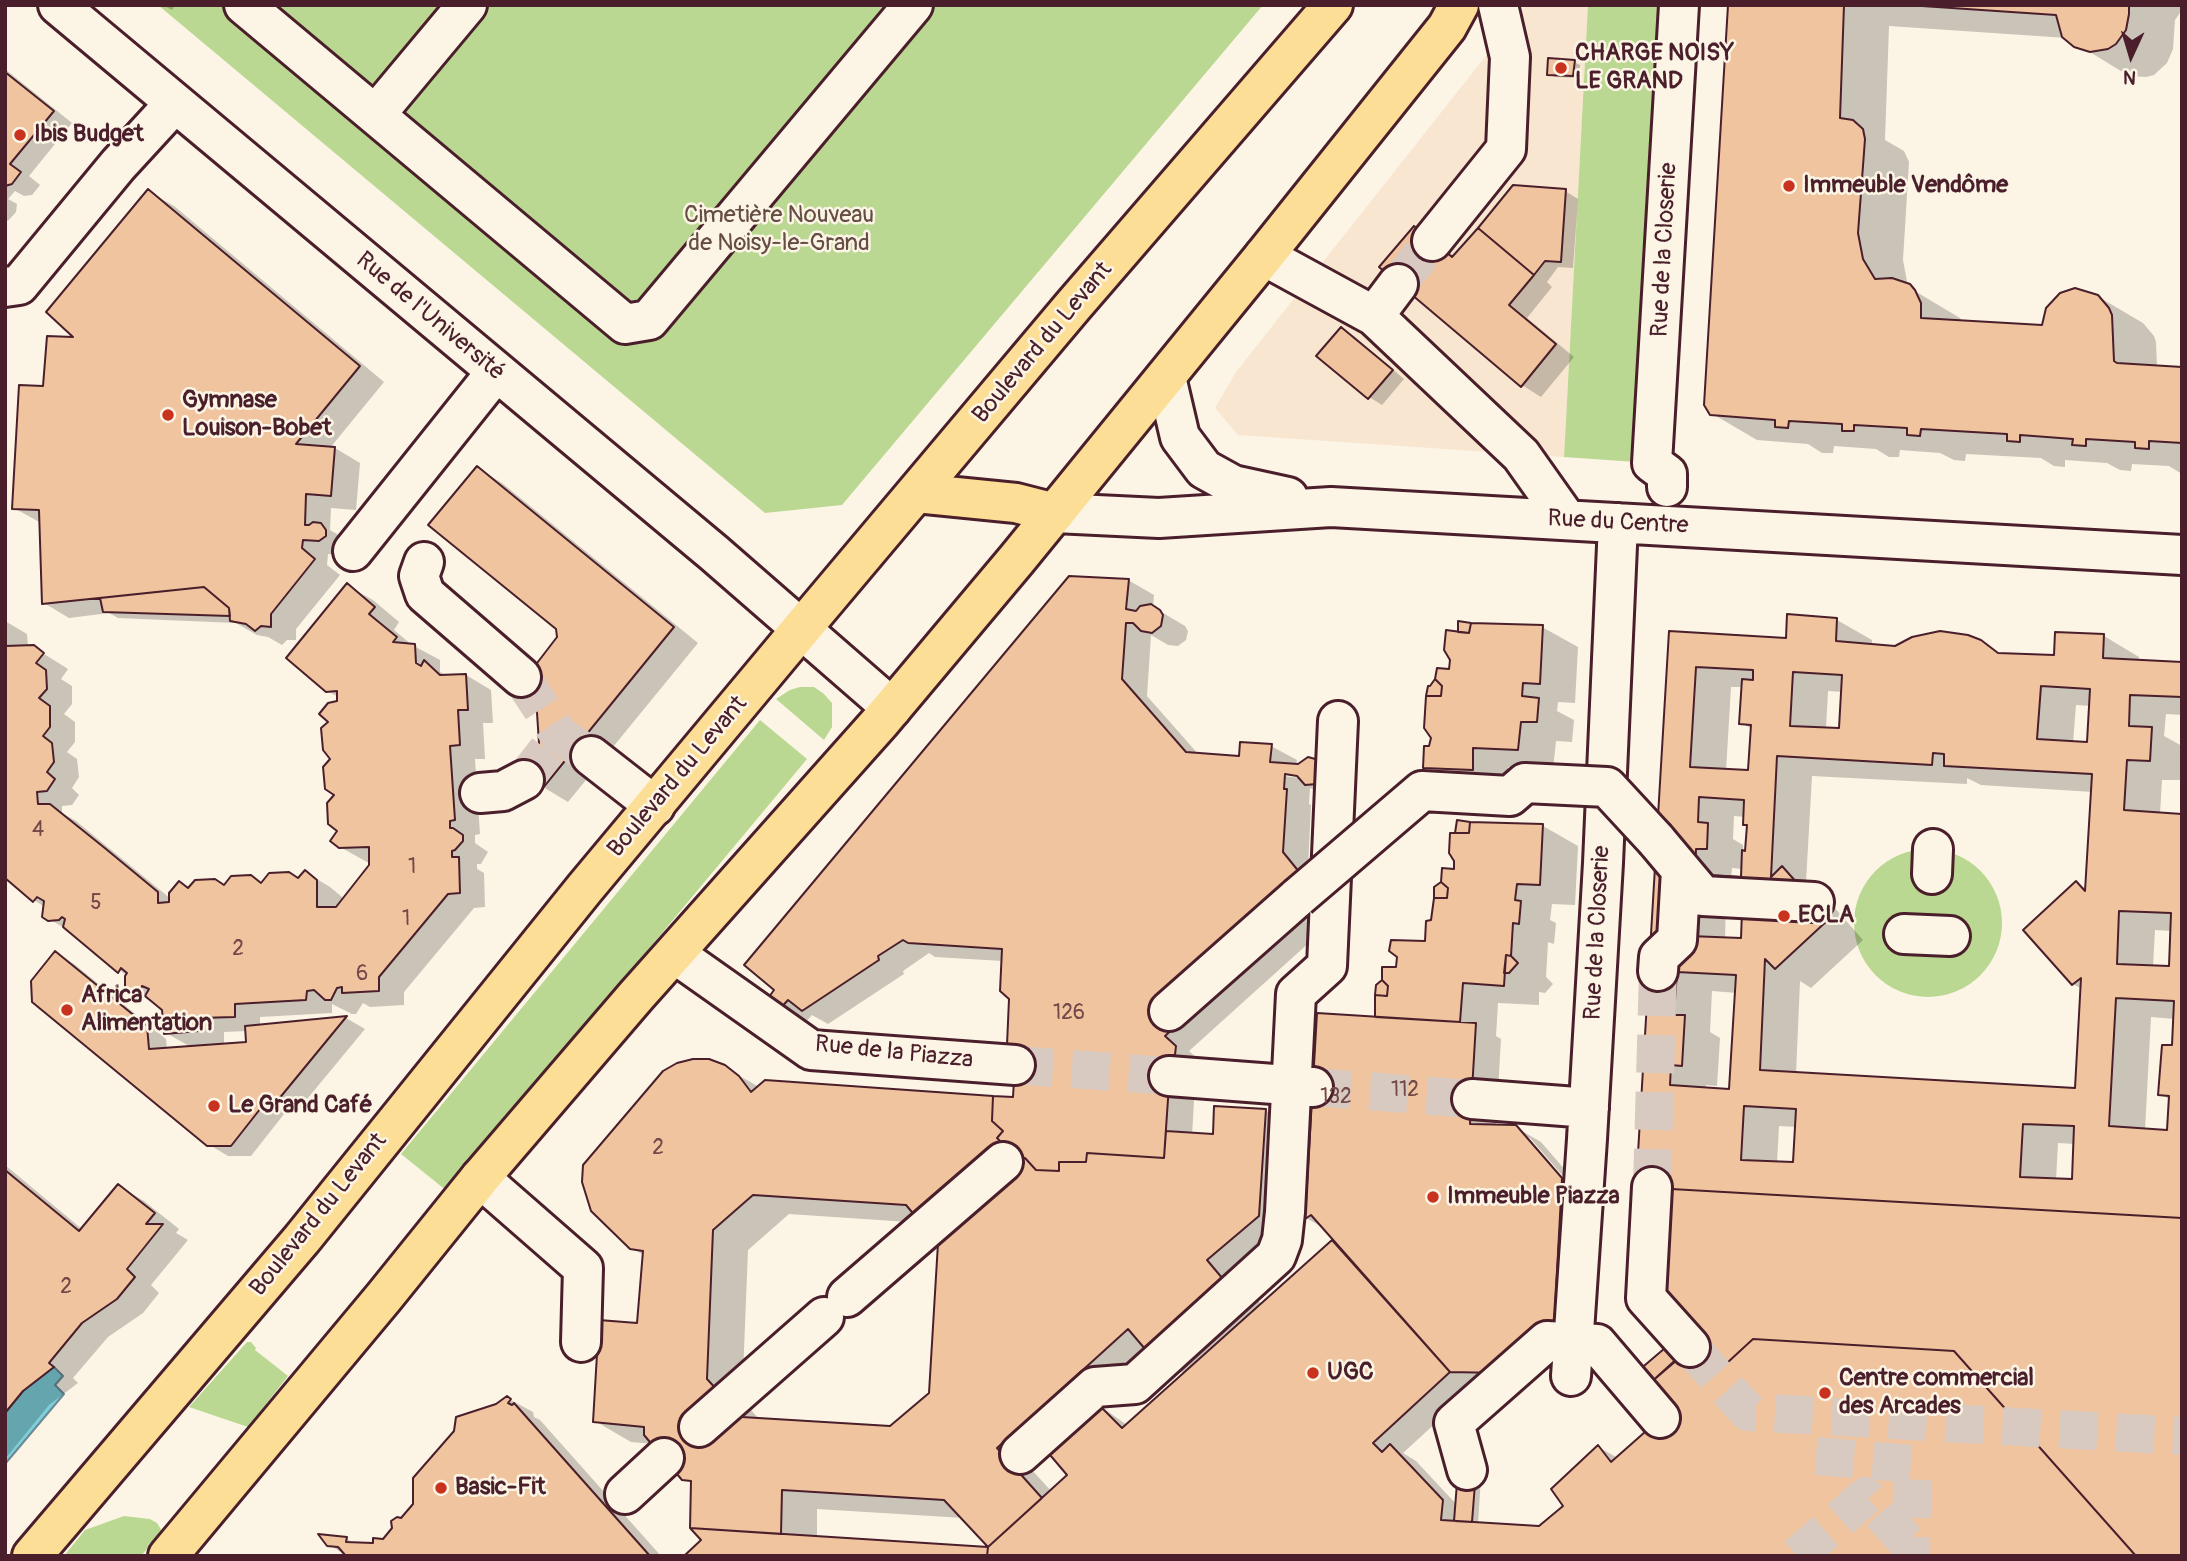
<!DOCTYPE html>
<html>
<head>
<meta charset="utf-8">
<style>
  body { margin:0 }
  #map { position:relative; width:2187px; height:1561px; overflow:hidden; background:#fcf5e5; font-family:Pangolin,sans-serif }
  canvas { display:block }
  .frame { position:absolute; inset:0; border:7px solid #4a1f2b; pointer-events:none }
  .north { position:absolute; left:2096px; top:21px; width:70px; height:70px; -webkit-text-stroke:5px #fcf5e5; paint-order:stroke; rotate:184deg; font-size:19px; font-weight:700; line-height:28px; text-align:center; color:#4a1f2b }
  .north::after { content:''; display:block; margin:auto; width:24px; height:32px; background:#4a1f2b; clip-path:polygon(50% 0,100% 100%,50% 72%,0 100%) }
</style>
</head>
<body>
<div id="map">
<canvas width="2187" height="1561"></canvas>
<div class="frame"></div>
<div class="north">N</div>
</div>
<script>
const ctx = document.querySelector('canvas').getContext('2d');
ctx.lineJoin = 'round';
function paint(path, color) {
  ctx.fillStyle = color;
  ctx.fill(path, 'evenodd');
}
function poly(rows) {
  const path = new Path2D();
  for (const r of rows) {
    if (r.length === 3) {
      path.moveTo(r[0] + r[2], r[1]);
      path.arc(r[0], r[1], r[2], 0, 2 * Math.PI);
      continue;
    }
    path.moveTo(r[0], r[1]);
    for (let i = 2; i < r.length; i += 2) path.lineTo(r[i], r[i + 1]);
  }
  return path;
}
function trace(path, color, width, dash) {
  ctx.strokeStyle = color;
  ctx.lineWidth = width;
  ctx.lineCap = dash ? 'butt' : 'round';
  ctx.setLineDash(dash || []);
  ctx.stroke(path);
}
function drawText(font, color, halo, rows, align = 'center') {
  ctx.font = font + ' Pangolin,sans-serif';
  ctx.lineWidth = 5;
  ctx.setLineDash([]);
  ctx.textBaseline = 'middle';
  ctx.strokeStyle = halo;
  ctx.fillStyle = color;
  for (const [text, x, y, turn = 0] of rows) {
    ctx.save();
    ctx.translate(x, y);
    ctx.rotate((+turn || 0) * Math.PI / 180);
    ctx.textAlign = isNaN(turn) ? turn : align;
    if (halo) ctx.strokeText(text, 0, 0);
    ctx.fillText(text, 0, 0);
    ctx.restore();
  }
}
const built = poly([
  [1526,5,1588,5,1564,457,1238,435,1215,408,1236,372]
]);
const green = poly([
  [158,5,1263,5,842,505,765,513],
  [1588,5,1663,5,1636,462,1564,457],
  [800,687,814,687,824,694,832,703,832,727,824,740,776,699,790,690],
  [760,720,807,759,447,1191,401,1154],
  [1928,923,74],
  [247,1342,251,1342,256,1348,255,1350,288,1376,248,1427,189,1407],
  [124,1516,150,1519,157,1523,162,1531,141,1556,64,1556,85,1530]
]);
const water = poly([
  [54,1367,63,1376,55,1385,64,1394,5,1464,5,1413,23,1391,54,1367]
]);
const shadow = poly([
  [163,5,175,5,172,10],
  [1730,5,2182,5,2182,10,2175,20,2173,49,2167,63,2154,75,2146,77,2129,76,2067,38,1889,26,1885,140,1904,151,1909,162,1903,260,1908,287,1960,318,1962,322,2043,326,2097,296,2143,323,2154,336,2156,342,2157,367,2182,369,2182,474,2169,466,2132,464,2131,471,2120,470,2107,463,2065,460,2065,467,2054,466,2041,458,1966,454,1965,461,1954,460,1940,453,1900,450,1899,457,1889,457,1876,449,1834,446,1833,453,1822,453,1808,444,1757,440,1711,413],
  [1574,62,1580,65,1579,78,1555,77,1549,74],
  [5,69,72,123,29,176,40,185,32,195,24,196,15,191,8,199,17,204,16,212,8,221,5,219],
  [1565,191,1578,199,1573,268,1558,267,1547,282,1552,287,1527,318,1574,357,1541,397,1522,385,1434,239,1455,257],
  [149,192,174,206,384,382,330,448,335,448,360,463,356,510,331,508,330,530,347,540,345,555,328,554,327,565,340,575,296,629,296,640,287,640,282,645,268,637,257,635,236,623,118,618,109,613,69,618,44,603,41,523,14,508,45,388,78,338],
  [1341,329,1354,336,1404,379,1382,405,1369,397,1319,356],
  [477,468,502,483,698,643,568,802,543,787,558,638,558,628],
  [1128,580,1154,595,1153,607,1185,626,1188,631,1186,640,1178,646,1168,645,1151,635,1147,696,1199,755,1240,758,1271,746,1297,760,1296,765,1332,798,1310,788,1309,804,1311,805,1308,868,1332,922,1189,1051,1201,1062,1196,1068,1192,1135,1215,1136,1265,1110,1300,1131,1294,1236,1241,1281,1262,1305,1334,1240,1324,1228,1306,1218,1319,1015,1376,1018,1397,969,1426,943,1433,922,1455,871,1458,822,1543,826,1578,846,1575,905,1552,904,1550,920,1556,923,1554,944,1548,942,1546,977,1553,984,1545,993,1539,992,1539,1005,1498,1003,1496,1036,1501,1039,1496,1126,1515,1127,1541,1142,1586,1194,1579,1343,1526,1387,1476,1386,1403,1453,1416,1461,1457,1505,1481,1476,1478,1525,1540,1528,1565,1506,1598,1447,1618,1458,1674,1409,1672,1354,1631,1307,1671,633,1788,640,1837,620,1872,640,1872,646,1895,648,1980,642,2003,655,2055,657,2104,636,2139,657,2139,661,2182,664,2182,715,2166,714,2164,736,2182,746,2182,780,2162,780,2160,814,2182,815,2182,1556,687,1556,704,1540,692,1483,683,1478,654,1444,631,1442,595,1421,638,1324,644,1255,631,1248,724,1067,759,1087,1014,1099,1011,998,1003,961,935,957,929,953,903,971,904,974,828,1024,812,1015,804,1024,779,1009],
  [1731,687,1744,687,1741,723,1752,729,1750,772,1726,771],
  [1828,691,1843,692,1841,730,1826,729],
  [2076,705,2091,706,2089,744,2073,743],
  [1276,771,1295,774,1299,778,1276,775],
  [1812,776,1967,784,1967,778,1981,785,2093,792,2087,889,2076,883,2073,984,2082,989,2076,1090,1796,1074,1800,981,1811,988,1863,940,1818,889,1806,882],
  [1734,816,1745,817,1745,824,1749,826,1747,853,1743,852,1743,845,1733,839],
  [1732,868,1743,869,1743,878,1731,878],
  [1726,901,1744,902,1742,940,1725,939],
  [2155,930,2172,931,2170,968,2153,967],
  [1712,991,1737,993,1730,1091,1706,1089,1706,1085,1717,1086,1720,1038,1710,1032],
  [2151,1017,2175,1019,2174,1047,2160,1094,2171,1100,2169,1132,2145,1130],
  [1779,1126,1797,1127,1795,1164,1777,1163],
  [1525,1138,1530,1138,1569,1183,1566,1185],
  [2058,1143,2075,1144,2073,1181,2056,1180],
  [789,1214,924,1223,940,1242,931,1394,890,1428,760,1420,742,1400,748,1250],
  [1155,1356,1185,1374,1127,1425,1100,1406],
  [1050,1452,1070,1475,1052,1492,1031,1469],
  [817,1509,964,1518,992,1549,817,1538],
  [347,586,373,600,399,622,394,630,412,645,440,660,440,672,448,676,466,675,491,690,493,723,483,723,485,759,475,759,480,834,475,835,475,843,488,852,481,864,477,864,477,869,484,873,485,907,474,908,404,992,404,1005,370,1007,363,1003,356,1014,352,1014,332,1004,332,1013,260,1017,260,1027,346,1018,365,1029,298,1110,288,1109,251,1156,228,1156,208,1144,55,953,74,964,166,1039,167,1049,191,1047,166,1033,164,1009,130,989,127,976,73,933,44,916,45,907,34,900,5,876,5,621,27,634,28,647,33,647,68,669,61,679,72,686,72,704,64,714,75,722,75,742,67,752,77,759,79,777,72,788,79,795,72,805,62,806,62,813,76,821,171,899,190,889,225,887,251,877,263,884,299,880,305,872,330,887,342,897,342,902,370,865,371,862,367,862,340,847,330,722,339,703,339,697,327,691],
  [247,1031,248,1043,224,1045,224,1032],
  [1542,627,1578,647,1575,703,1558,702,1557,711,1574,720,1572,742,1556,741,1553,769,1508,767,1508,790,1460,788,1424,767,1450,670],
  [5,1165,83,1230,119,1186,144,1201,179,1229,176,1233,188,1240,151,1285,159,1293,143,1313,108,1337,73,1378,78,1383,49,1405,5,1459],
  [507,1398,533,1412,534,1417,540,1420,661,1556,347,1556,328,1544,347,1539,356,1544,374,1545,384,1540,497,1406]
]);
const building = poly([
  [1728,5,1844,5,1840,118,1853,120,1863,129,1865,139,1858,233,1863,259,1875,279,1892,278,1910,284,1915,290,1921,303,1921,318,2042,325,2046,308,2060,293,2075,288,2098,295,2109,308,2112,315,2114,361,2117,363,2182,367,2182,443,2149,441,2149,449,2135,448,2135,442,2086,439,2086,446,2072,445,2073,439,2020,435,2020,442,2007,441,2007,434,1921,429,1920,436,1907,435,1907,428,1854,425,1854,431,1842,431,1842,424,1789,421,1788,428,1775,427,1775,420,1710,415,1704,405,1728,5],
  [1907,5,2129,5,2129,14,2126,30,2116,44,2108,49,2090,52,2074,47,2062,37,2056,15,1907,5],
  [1548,58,1575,60,1573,76,1547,75,1548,58],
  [5,72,54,111,10,164,21,172,12,184,5,186,5,72],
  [1513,185,1566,189,1561,262,1545,261,1534,275,1478,228,1513,185],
  [148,189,360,366,296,444,335,447,331,496,306,494,305,525,309,525,313,522,321,523,326,530,326,536,319,541,303,540,302,548,315,559,271,614,271,627,261,626,255,631,246,624,230,621,229,608,204,587,42,604,39,510,12,509,19,385,43,386,47,336,73,337,46,312,148,189],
  [1414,226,1452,257,1478,228,1534,275,1509,305,1556,344,1521,387,1379,267,1414,226],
  [1341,327,1393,370,1368,399,1316,356,1341,327],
  [477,466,674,627,542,789,534,667,557,637,556,629,428,525,477,466],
  [1069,576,1129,579,1126,609,1136,611,1140,606,1151,604,1160,610,1163,615,1161,626,1152,633,1141,631,1133,623,1126,623,1122,679,1186,752,1239,756,1240,742,1272,744,1270,762,1298,764,1308,757,1319,760,1317,784,1305,785,1297,776,1285,774,1284,789,1287,789,1283,852,1300,873,1307,907,1165,1036,1176,1046,1175,1055,1171,1055,1164,1158,1087,1153,1086,1162,1059,1162,1059,1171,1036,1170,1025,1158,1019,1160,997,1138,1003,1131,992,1121,993,1096,1013,1097,1016,1046,1007,1045,1009,999,1000,991,1002,949,908,943,903,940,878,956,879,960,802,1011,788,1000,778,1011,766,1001,774,990,744,965,1069,576],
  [347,583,375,607,369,614,397,637,393,642,415,644,416,663,421,666,424,660,440,675,466,674,468,710,458,710,460,745,450,746,455,820,450,821,450,828,453,828,463,835,463,841,455,850,452,851,452,857,459,857,460,893,448,894,379,977,379,991,342,993,342,987,337,988,331,1000,325,1000,314,990,307,991,306,1000,235,1004,235,1017,199,1018,199,1031,164,1034,162,1010,145,996,149,989,142,986,141,989,129,990,125,987,125,976,127,973,121,968,118,973,63,927,65,919,62,917,59,920,48,921,42,917,44,901,37,897,33,902,5,878,5,646,34,645,44,653,36,663,46,670,47,689,39,698,50,706,50,727,43,736,52,743,54,762,47,772,55,779,47,791,37,792,38,804,50,804,106,849,158,892,158,903,169,902,169,893,179,881,188,888,195,880,215,879,224,885,231,876,251,875,261,883,269,873,289,872,298,878,305,870,317,880,317,907,336,907,369,865,369,847,339,848,330,841,337,831,328,824,327,803,334,795,325,789,323,767,330,759,323,750,321,728,328,722,319,714,328,703,337,701,337,691,326,692,286,658,347,583],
  [204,587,229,608,230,616,103,612,100,598,204,587],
  [1787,614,1837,618,1836,641,1895,646,1912,637,1940,631,1968,635,1981,640,1998,653,2054,655,2055,632,2104,634,2103,658,2182,662,2182,697,2130,695,2129,726,2152,727,2150,761,2127,760,2124,810,2182,814,2182,1218,1636,1187,1669,631,1786,638,1787,614],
  [1696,667,1753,670,1753,680,1742,679,1739,724,1751,725,1748,770,1690,767,1696,667],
  [1793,672,1842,675,1839,728,1790,726,1793,672],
  [2041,686,2090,689,2087,742,2037,739,2041,686],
  [1933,753,1944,754,1944,766,2092,774,2085,891,2076,881,2023,930,2072,985,2081,978,2075,1088,1760,1070,1765,959,1775,969,1829,919,1782,866,1771,877,1777,756,1932,765,1933,753],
  [1699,797,1744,800,1743,825,1747,825,1745,851,1742,850,1741,877,1695,874,1696,849,1707,849,1708,823,1698,822,1699,797],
  [1691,882,1743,885,1741,938,1689,936,1691,882],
  [2119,911,2171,913,2169,966,2117,964,2119,911],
  [1677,972,1736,975,1729,1089,1670,1085,1671,1065,1682,1066,1685,1015,1674,1015,1677,972],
  [2116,998,2174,1001,2172,1045,2162,1045,2158,1095,2169,1096,2167,1130,2109,1126,2116,998],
  [1744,1106,1796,1109,1793,1162,1741,1160,1744,1106],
  [2023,1124,2074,1126,2072,1179,2020,1177,2023,1124],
  [1458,621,1471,623,1469,633,1458,632,1458,621],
  [1471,623,1543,625,1540,684,1523,683,1522,696,1539,698,1537,722,1521,722,1518,750,1473,748,1473,770,1423,768,1424,746,1429,746,1431,738,1424,728,1426,696,1441,696,1442,686,1435,679,1437,668,1449,669,1450,660,1444,650,1446,630,1469,633,1471,623],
  [1435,679,1442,686,1441,696,1426,696,1428,686,1430,686,1435,679],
  [1457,820,1470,822,1469,833,1455,833,1457,820],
  [1470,822,1543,824,1540,885,1517,884,1515,900,1521,901,1519,924,1513,923,1511,956,1506,955,1504,986,1463,983,1460,1022,1375,1017,1375,995,1387,996,1388,986,1382,980,1382,967,1396,967,1397,957,1389,951,1391,940,1425,941,1426,921,1431,920,1434,898,1447,898,1448,888,1441,882,1442,868,1454,869,1454,861,1449,853,1450,833,1469,833,1470,822],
  [1441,882,1448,888,1447,898,1434,898,1434,887,1441,882],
  [55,951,147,1026,149,1049,246,1042,245,1026,347,1016,278,1100,268,1099,231,1146,207,1146,32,1002,31,981,55,951],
  [1506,955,1511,956,1518,963,1509,973,1504,973,1506,955],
  [1382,980,1388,986,1387,996,1375,995,1376,985,1382,980],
  [1317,1013,1476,1023,1470,1124,1516,1125,1562,1178,1554,1329,1500,1373,1450,1372,1311,1215,1305,1219,1317,1013],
  [693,1059,709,1059,725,1065,739,1076,751,1092,765,1080,993,1096,992,1121,1003,1131,997,1138,1019,1160,1025,1158,1036,1170,1059,1171,1059,1162,1086,1162,1087,1153,1164,1158,1166,1131,1213,1134,1214,1106,1266,1109,1259,1216,1207,1260,1228,1285,1151,1356,1128,1329,997,1448,1042,1498,988,1547,944,1500,782,1490,781,1534,690,1528,691,1481,682,1480,644,1435,644,1427,593,1422,599,1320,637,1323,643,1251,630,1249,591,1211,582,1182,583,1165,663,1071,677,1063,693,1059],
  [753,1195,906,1205,938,1243,929,1393,890,1426,742,1417,707,1379,713,1230,753,1195],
  [5,1170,79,1231,118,1184,155,1213,146,1224,163,1224,127,1269,135,1277,117,1299,82,1323,49,1363,54,1367,23,1391,5,1413,5,1170],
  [1636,1187,2182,1218,2182,1556,2136,1556,1954,1351,1753,1339,1727,1363,1702,1336,1677,1360,1629,1308,1636,1187],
  [1332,1240,1450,1372,1373,1443,1382,1452,1390,1444,1443,1500,1441,1520,1539,1526,1563,1506,1551,1489,1598,1445,1611,1462,1671,1409,1649,1384,1702,1336,1727,1363,1753,1339,1954,1351,2136,1556,987,1556,988,1547,1067,1475,1045,1449,1096,1402,1122,1428,1332,1240],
  [1665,1348,1677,1360,1649,1384,1638,1371,1665,1348],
  [507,1396,511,1399,508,1403,512,1405,514,1403,650,1556,346,1556,338,1547,327,1546,318,1534,347,1537,346,1542,373,1543,373,1538,383,1539,392,1528,391,1521,397,1517,401,1518,413,1504,413,1478,454,1431,456,1417,496,1404,507,1396],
  [1458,1470,1476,1471,1472,1522,1454,1521,1458,1470],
  [690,1528,988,1547,987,1556,684,1556,701,1540,690,1528]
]);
const minorTunnel = poly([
  [1398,284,1432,241],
  [521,677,559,735,591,756],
  [524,780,559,735],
  [1015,1065,1169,1076],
  [1313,1087,1472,1099],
  [1652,1187,1658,971],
  [1690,1347,1748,1412,2182,1436],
  [1816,1456,1914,1464,1910,1556],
  [1797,1556,1866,1496,1919,1556]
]);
const minor = poly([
  [58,5,714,553,892,708],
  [244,5,625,324,649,320,913,5],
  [376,114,467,5],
  [1432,241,1506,149,1510,57,1498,5],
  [1264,256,1374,316,1521,455,1567,520],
  [5,287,19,285,118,165,175,103],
  [1374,316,1398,284],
  [1166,377,1180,437,1204,469,1233,485,1288,497],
  [1667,487,1667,474,1652,463,1679,5],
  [1055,513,1159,518,1331,507,2182,555],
  [353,551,496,372],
  [424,562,419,576,425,594,521,677],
  [591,756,655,806],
  [480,793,503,791,524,780],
  [1656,840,1703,896,1814,902],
  [1932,874,1933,849],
  [1904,934,1950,936],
  [675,954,811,1050,1015,1065],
  [1658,971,1659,957,1677,940,1681,870],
  [1169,1011,1298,897],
  [1169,1076,1313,1087],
  [1472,1099,1589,1108],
  [480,1178,583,1268,581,1342],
  [1652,1187,1646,1298,1690,1347],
  [847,1297,1003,1162],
  [1571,1376,1587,1139,1603,863,1618,523],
  [699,1427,824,1317],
  [1020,1454,1095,1387,1135,1384,1276,1256,1282,1240,1285,1212,1296,994,1327,966,1338,721],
  [1467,1470,1454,1423,1547,1341,1597,1344,1660,1418],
  [625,1494,664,1458]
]);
const major = poly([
  [916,493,1016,503,1055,513],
  [32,1556,302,1239,585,888,802,628,1073,306,1333,5],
  [168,1556,384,1297,480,1178,636,996,881,721,1017,559,1264,256,1447,27,1459,5]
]);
const minorBridge = poly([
  [1298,897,1422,791,1510,796,1525,783,1607,787,1656,840]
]);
const markers = [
  [1561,68,7,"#c8321e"],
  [20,135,7,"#c8321e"],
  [1789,186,7,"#c8321e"],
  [168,415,7,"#c8321e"],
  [1784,916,7,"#c8321e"],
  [67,1010,7,"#c8321e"],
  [214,1106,7,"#c8321e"],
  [1433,1197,7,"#c8321e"],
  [1313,1373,7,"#c8321e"],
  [1825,1393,7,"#c8321e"],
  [441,1488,7,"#c8321e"]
];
const numberNames = [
  ["4",38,831],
  ["1",412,868],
  ["5",96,904],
  ["1",406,920],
  ["2",238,950],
  ["6",362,975],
  ["126",1069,1014],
  ["112",1405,1091],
  ["132",1336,1098],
  ["2",658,1149],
  ["2",66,1288]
];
const poiNames = [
  ["CHARGE NOISY",1575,54],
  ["LE GRAND",1575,82],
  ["Ibis Budget",34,135],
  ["Immeuble Vendôme",1803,186],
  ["Gymnase",182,401],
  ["Louison-Bobet",182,429],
  ["ECLA",1798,916],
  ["Africa",81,996],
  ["Alimentation",81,1024],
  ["Le Grand Café",228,1106],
  ["Immeuble Piazza",1447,1197],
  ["UGC",1327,1373],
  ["Centre commercial",1839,1379],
  ["des Arcades",1839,1407],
  ["Basic-Fit",455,1488]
];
const parkNames = [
  ["Cimetière Nouveau",779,216],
  ["de Noisy-le-Grand",779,244]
];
const streetNames = [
  ["Rue de la Closerie",1665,250,-87],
  ["Rue de l'Université",430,317,40],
  ["Boulevard du Levant",1043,343,-50],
  ["Rue du Centre",1618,523,3],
  ["Boulevard du Levant",678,777,-50],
  ["Rue de la Closerie",1598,933,-87],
  ["Rue de la Piazza",894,1053,6],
  ["Boulevard du Levant",319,1215,-51]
];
paint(built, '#f8e6d0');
paint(green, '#bad891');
paint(water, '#7fcfda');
trace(water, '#6a8994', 2);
paint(shadow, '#0003');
paint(building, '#efc49f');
trace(building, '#4a1f2b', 2);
trace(minorTunnel, '#d8cac0', 38, [38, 19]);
trace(minor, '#4a1f2b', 44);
trace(major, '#4a1f2b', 44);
trace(minor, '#fcf5e5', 38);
trace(major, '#fdde96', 38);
trace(minorBridge, '#4a1f2b', 44, []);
trace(minorBridge, '#fcf5e5', 38);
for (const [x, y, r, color] of markers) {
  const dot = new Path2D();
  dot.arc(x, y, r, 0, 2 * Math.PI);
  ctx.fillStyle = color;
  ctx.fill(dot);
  trace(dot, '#fcf5e5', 2.5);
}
drawText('21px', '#734848', null, numberNames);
drawText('bold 24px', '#4a1f2b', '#fcf5e5', poiNames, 'left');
drawText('24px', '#664d44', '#fcf5e5', parkNames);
drawText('24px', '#4a1f2b', '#fcf5e5', streetNames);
</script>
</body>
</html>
